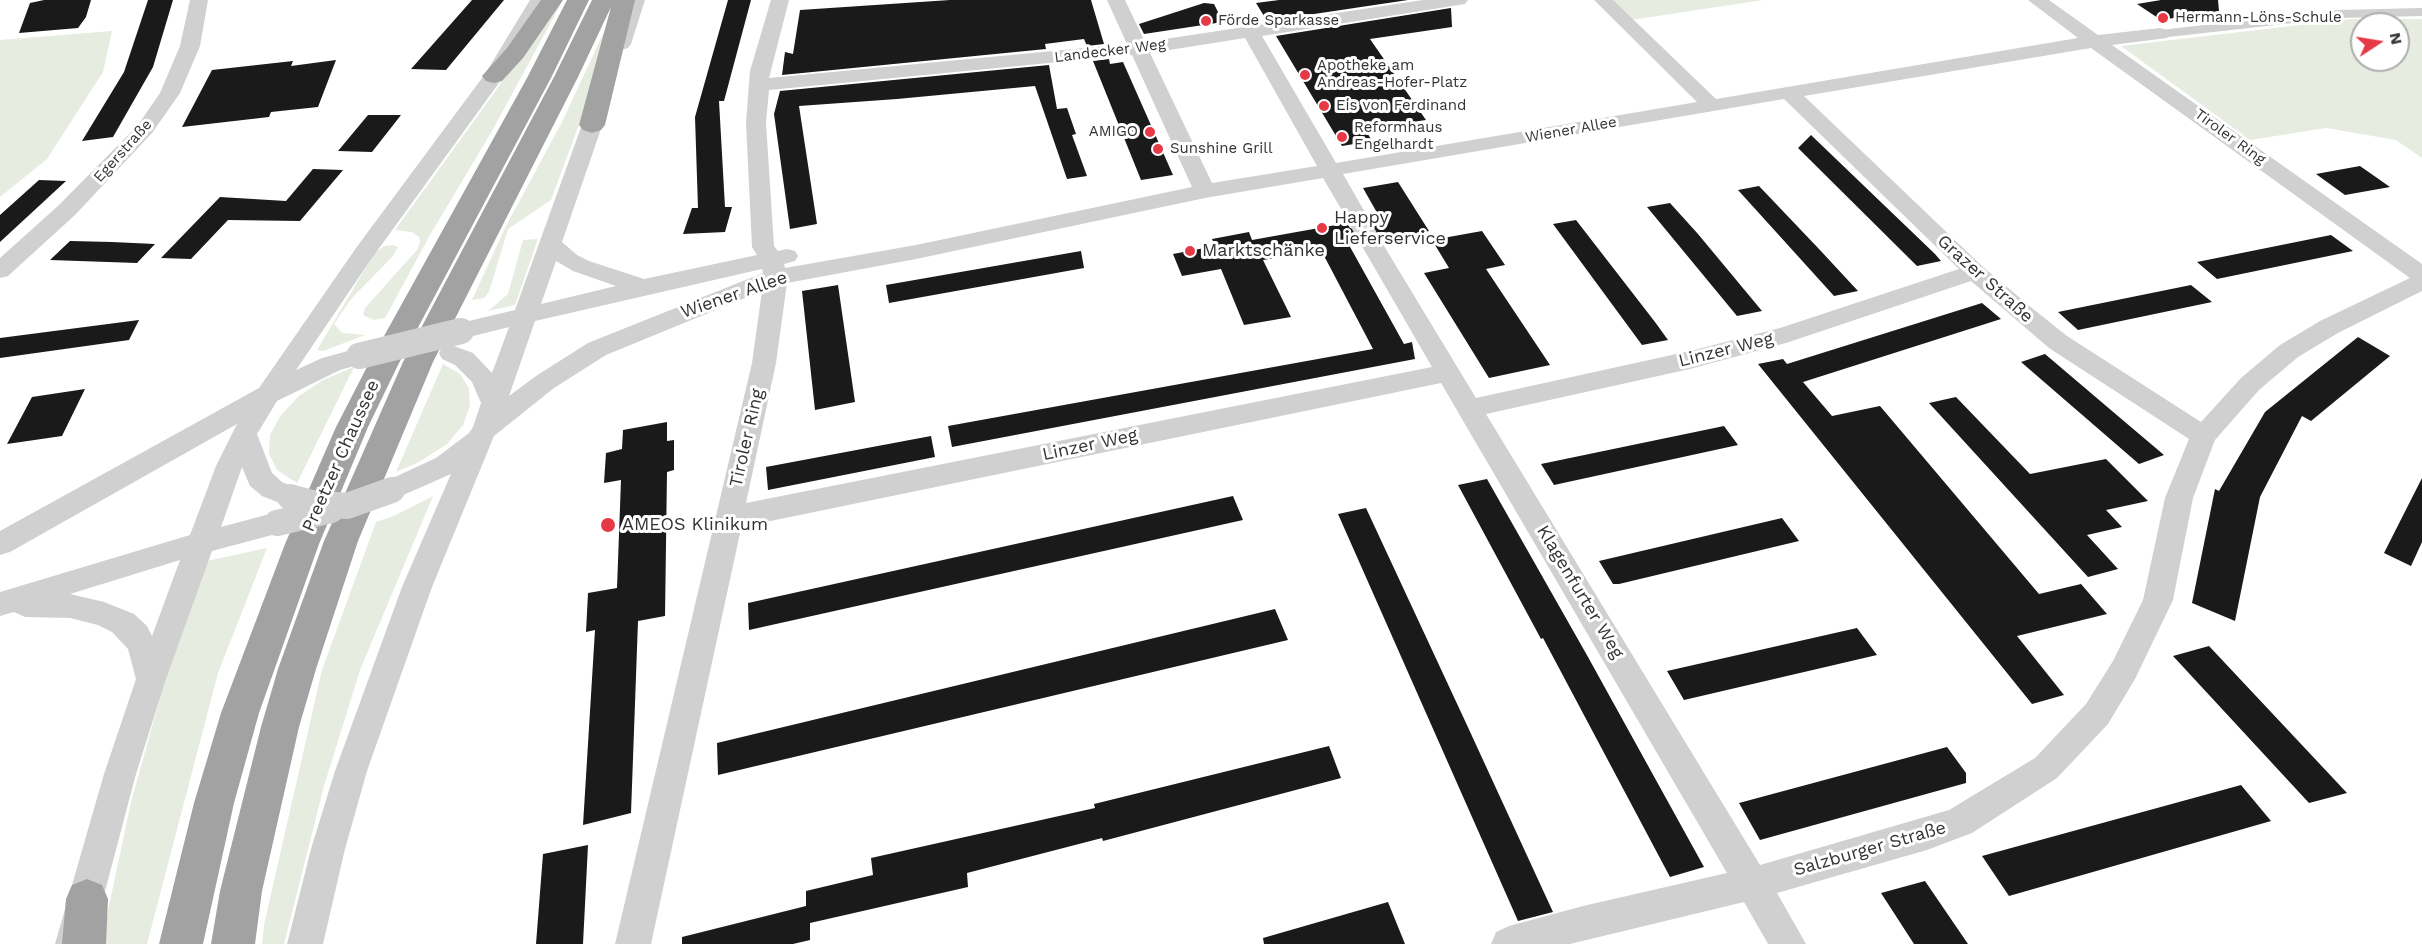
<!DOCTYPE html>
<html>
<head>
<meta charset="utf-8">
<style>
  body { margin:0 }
  #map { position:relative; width:2422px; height:944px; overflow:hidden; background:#fff; font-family:"Work Sans",sans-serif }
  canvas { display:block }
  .north { position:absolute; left:2350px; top:12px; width:60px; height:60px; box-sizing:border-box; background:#fff; border:2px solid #adadad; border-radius:50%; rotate:78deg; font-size:16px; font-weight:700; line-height:24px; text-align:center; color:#333 }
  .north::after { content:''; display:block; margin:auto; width:21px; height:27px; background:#e63946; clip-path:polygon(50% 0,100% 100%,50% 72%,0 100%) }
</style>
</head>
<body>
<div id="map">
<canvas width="2422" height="944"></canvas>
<div class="north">N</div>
</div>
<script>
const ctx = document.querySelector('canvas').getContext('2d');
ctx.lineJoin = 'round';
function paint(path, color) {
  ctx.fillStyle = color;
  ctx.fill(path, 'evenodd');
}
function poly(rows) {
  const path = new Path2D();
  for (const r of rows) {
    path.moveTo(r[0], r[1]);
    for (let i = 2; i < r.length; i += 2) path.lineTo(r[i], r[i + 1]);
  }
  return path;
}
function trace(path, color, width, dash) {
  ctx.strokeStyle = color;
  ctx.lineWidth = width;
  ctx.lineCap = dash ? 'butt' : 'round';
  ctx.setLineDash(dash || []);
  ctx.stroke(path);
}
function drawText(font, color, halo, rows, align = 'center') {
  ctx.font = font + ' "Work Sans",sans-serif';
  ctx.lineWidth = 6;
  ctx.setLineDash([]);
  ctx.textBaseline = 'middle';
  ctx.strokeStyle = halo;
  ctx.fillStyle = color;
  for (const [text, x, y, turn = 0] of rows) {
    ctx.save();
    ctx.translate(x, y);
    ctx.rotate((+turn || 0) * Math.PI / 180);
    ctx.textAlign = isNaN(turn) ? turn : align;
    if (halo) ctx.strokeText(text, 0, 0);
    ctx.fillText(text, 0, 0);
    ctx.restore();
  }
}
const green = poly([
  [563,0,492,131,430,235,385,318,374,320,363,315,365,308,417,250,420,242,419,237,412,232,395,230,492,96,548,14],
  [1612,0,1763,0,1631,20],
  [2351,19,2422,19,2422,158,2396,140,2326,128,2250,140,2121,46],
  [2362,24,2398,24,2398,60,2362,60],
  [609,21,584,111,551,200,508,229,489,292,484,298,472,300,505,228,562,122],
  [112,31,103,72,47,159,0,197,0,40],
  [538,239,515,305,488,311,508,294,523,240],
  [393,245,398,247,393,256,351,299,334,324,342,333,365,335,323,351,317,350,374,254,384,246],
  [443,364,460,374,469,388,470,405,463,425,447,444,419,462,396,472],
  [354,367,297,483,277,470,269,454,270,435,281,415,299,396,323,380],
  [433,496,360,670,324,786,284,944,262,944,264,925,322,670,376,522,396,515],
  [267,548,218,673,147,944,101,944,131,802,171,659,207,561]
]);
const building = poly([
  [44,0,91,0,86,17,78,28,19,33,30,3],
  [148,0,173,0,153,67,113,137,82,141,124,72],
  [472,0,504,0,446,70,411,69],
  [728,0,751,0,724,101,719,101,725,207,732,207,725,232,683,234,692,208,698,208,695,117],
  [950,0,1091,0,1104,44,1087,46,1084,39,1045,44,1046,49,782,75,785,52,793,54,800,10],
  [1279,0,1408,0,1267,21,1256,3],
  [2161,0,2218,0,2219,11,2161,20,2137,4],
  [1204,3,1214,4,1223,22,1144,34,1139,24],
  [1451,8,1452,27,1370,39,1426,120,1365,129,1372,141,1342,146,1276,36],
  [1109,59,1110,64,1123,62,1173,175,1141,180,1093,61],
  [336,60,318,107,271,112,269,117,182,127,212,70,293,61,291,66],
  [1049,65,1057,109,1067,108,1076,134,1072,135,1087,176,1067,179,1035,86,897,99,799,106,817,224,790,229,774,114,780,91],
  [368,115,401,115,372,152,338,151],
  [1811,135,1935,254,1941,261,1917,266,1798,148],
  [2360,166,2390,187,2345,195,2316,174],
  [313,169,343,170,300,221,228,220,191,259,161,258,220,197,286,201],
  [39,180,66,181,0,242,0,215],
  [1398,182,1429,231,1382,239,1379,234,1369,232,1360,235,1358,243,1349,245,1404,344,1412,342,1415,359,952,447,948,426,1373,349,1321,250,1263,260,1291,317,1244,325,1221,269,1182,276,1173,254,1215,246,1212,239,1249,232,1252,240,1347,223,1350,228,1358,230,1368,228,1372,219,1380,218,1363,188],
  [1759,186,1819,249,1858,291,1834,296,1738,190],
  [1670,203,1698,234,1762,311,1737,316,1647,207],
  [1576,220,1655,322,1668,340,1642,345,1553,224],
  [1482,231,1505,265,1486,269,1550,365,1489,378,1424,273,1449,268,1432,240],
  [2331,235,2353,251,2217,279,2197,262],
  [70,241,112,242,155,244,137,263,50,260],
  [1081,251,1084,268,889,303,886,285],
  [838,285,855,402,815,410,802,291],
  [2191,285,2212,302,2078,330,2058,312],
  [1982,303,2001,319,1803,382,1832,416,1880,406,2039,594,2081,584,2107,614,2017,636,2064,695,2032,704,1758,364,1783,359,1787,364],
  [139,320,129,340,0,358,0,338],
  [2358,337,2390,356,2311,421,2302,416,2260,497,2235,621,2192,603,2215,489,2219,491,2265,412],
  [2045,354,2125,422,2164,455,2139,464,2021,362],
  [85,389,62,436,7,444,32,397],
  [1956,397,2030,474,2106,459,2148,501,2106,510,2122,527,2087,535,2118,569,2088,577,1929,403],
  [667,422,667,441,674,440,674,470,667,472,665,616,638,621,631,813,583,825,595,630,586,632,588,593,617,588,621,480,604,483,606,453,622,449,623,430],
  [1724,426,1738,445,1554,485,1541,464],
  [931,436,935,457,768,490,766,467],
  [2422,478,2422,542,2411,566,2384,553],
  [1487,479,1588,657,1704,867,1670,877,1543,638,1541,639,1458,485],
  [1233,496,1243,520,749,630,748,603],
  [1366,508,1466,723,1553,912,1518,921,1338,514],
  [1782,518,1799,541,1619,584,1613,584,1599,561],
  [1275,609,1288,640,718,775,717,743],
  [1857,628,1877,655,1684,700,1667,671],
  [2209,646,2347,793,2309,803,2173,656],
  [1329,746,1341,778,1103,841,1102,838,967,873,968,887,810,923,810,940,793,944,682,944,682,937,806,906,806,891,873,875,871,858,1095,808,1094,804],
  [1947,747,1966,773,1966,783,1760,840,1739,803],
  [2241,785,2271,821,2009,896,1982,856],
  [588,845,583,944,536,944,543,854],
  [1925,881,1968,944,1914,944,1881,893],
  [1388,902,1405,944,1264,944,1263,938]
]);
const minorTunnel = poly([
  [1359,221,1370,241]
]);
const pedestrian = poly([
  [2422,8,2422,16,2338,18,2160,38,2153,34,2160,30,2338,10,2422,8]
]);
const minor = poly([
  [190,0,208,0,200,46,180,93,152,133,75,215,8,276,0,278,0,258,59,205,138,125,160,93,180,46,190,0],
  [530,0,548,0,504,76,372,258,296,370,322,358,359,348,368,350,371,356,368,362,340,370,277,401,257,434,272,473,282,482,300,490,304,497,300,504,290,507,262,496,250,486,242,467,221,527,277,512,287,515,291,523,287,531,212,551,166,679,136,774,91,944,55,944,104,774,136,679,128,649,112,632,98,625,70,618,25,617,14,612,0,616,0,592,190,535,216,466,237,424,10,552,0,555,0,531,259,388,356,248,485,74,530,0],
  [180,560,152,636,147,626,134,614,104,602,70,594,180,560],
  [627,0,645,0,631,44,628,48,621,50,614,48,611,44,627,0],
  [771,0,789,0,769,78,1127,44,1107,0,1125,0,1145,42,1423,0,1468,0,1465,4,1459,5,1262,36,1336,163,1697,102,1594,0,1613,0,1716,99,2078,38,2028,0,2049,0,2098,35,2160,28,2167,30,2169,34,2167,38,2112,45,2422,264,2422,291,2338,333,2298,357,2259,390,2215,440,2193,498,2173,600,2135,679,2108,724,2057,778,1972,833,1927,850,1777,893,1806,944,1768,944,1744,902,1570,944,1491,944,1496,932,1509,926,1583,906,1727,873,1441,383,756,524,742,524,651,944,615,944,752,363,762,291,606,355,554,388,494,436,432,587,367,771,345,849,323,944,287,944,311,849,335,771,402,587,451,474,392,500,382,497,378,490,382,483,436,458,469,433,473,427,481,403,472,382,455,365,442,359,439,353,442,347,451,345,473,353,492,373,509,327,461,339,452,337,449,331,452,325,515,310,592,97,595,93,602,91,609,93,612,97,562,242,577,255,589,261,644,279,757,255,752,247,746,123,750,71,771,0],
  [1245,38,1317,166,1212,183,1150,53,1245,38],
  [2091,48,2410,278,2320,321,2280,345,2241,378,2201,422,2067,336,2032,308,1983,267,1804,96,2091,48],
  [1132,55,1192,187,916,245,785,268,784,264,795,261,798,256,795,251,787,249,778,251,774,246,766,123,769,90,1132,55],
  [1784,99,1959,269,1780,328,1690,351,1476,398,1381,241,1378,236,1370,234,1362,236,1359,241,1432,367,746,503,776,363,787,283,916,259,1205,198,1323,178,1351,226,1359,228,1367,226,1370,221,1343,174,1784,99],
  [556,261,573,271,616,286,541,304,556,261],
  [762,269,763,273,588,343,536,376,509,396,535,321,762,269],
  [1971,281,2049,348,2189,439,2165,498,2143,600,2113,661,2086,704,2035,758,1949,810,1760,865,1486,414,1690,369,1786,343,1971,281]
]);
const trunk = poly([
  [541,0,563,0,523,58,502,81,494,83,486,81,482,76,507,48,541,0],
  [567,0,589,0,551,78,398,365,368,427,319,544,259,713,234,803,203,944,159,944,194,803,221,713,285,544,336,427,368,365,527,78,567,0],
  [592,0,635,0,605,125,601,130,592,133,583,130,579,125,611,7,578,77,433,362,358,541,316,669,299,727,262,891,255,944,211,944,220,891,261,727,278,669,324,541,403,362,554,77,592,0],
  [87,879,102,885,108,899,106,944,62,944,66,899,72,885,87,879]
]);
const minorBridge = poly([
  [359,356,461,331],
  [290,497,312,503,347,506,392,490],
  [277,523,331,510]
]);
const markers = [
  [2163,18,6,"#e63946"],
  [1206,21,6,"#e63946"],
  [1305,75,6,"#e63946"],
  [1324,106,6,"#e63946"],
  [1150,132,6,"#e63946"],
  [1342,137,6,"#e63946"],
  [1158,149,6,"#e63946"],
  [1322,228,6,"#e63946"],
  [1190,251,6,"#e63946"],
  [608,525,8,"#e63946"]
];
const farPoinames = [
  ["Hermann-Löns-Schule",2175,18],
  ["Förde Sparkasse",1218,21],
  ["Apotheke am",1317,66],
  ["Andreas-Hofer-Platz",1317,83],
  ["Eis von Ferdinand",1336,106],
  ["Reformhaus",1354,128],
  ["Engelhardt",1354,145],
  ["AMIGO",1138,132,"right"],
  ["Sunshine Grill",1170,149]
];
const farStreetnames = [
  ["Landecker Weg",1110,51,-7],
  ["Wiener Allee",1571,130,-10],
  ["Tiroler Ring",2230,137,36],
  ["Egerstraße",123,151,-48]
];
const poiNames = [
  ["Happy",1334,218],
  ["Lieferservice",1334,239],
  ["Marktschänke",1202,251],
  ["AMEOS Klinikum",622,525]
];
const streetNames = [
  ["Grazer Straße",1985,279,42],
  ["Wiener Allee",734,295,-19],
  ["Linzer Weg",1726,350,-14],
  ["Tiroler Ring",747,438,-77],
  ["Linzer Weg",1090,445,-12],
  ["Preetzer Chaussee",341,456,-66],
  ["Klagenfurter Weg",1580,592,59],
  ["Salzburger Straße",1870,849,-16]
];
paint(green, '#e6ecdf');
paint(building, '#1a1a1a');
trace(minorTunnel, '#d6d6d6', 20, [20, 10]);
paint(pedestrian, '#d0d0d0');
paint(minor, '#d0d0d0');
paint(trunk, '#a2a2a2');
trace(minorBridge, '#d0d0d0', 26);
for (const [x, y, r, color] of markers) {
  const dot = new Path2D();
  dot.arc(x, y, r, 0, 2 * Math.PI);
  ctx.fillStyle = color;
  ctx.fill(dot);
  trace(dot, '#fff', 2);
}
drawText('15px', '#333', '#fff', farPoinames, 'left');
drawText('15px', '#333', '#fff', farStreetnames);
drawText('18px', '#333', '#fff', poiNames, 'left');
drawText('18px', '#333', '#fff', streetNames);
</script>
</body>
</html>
